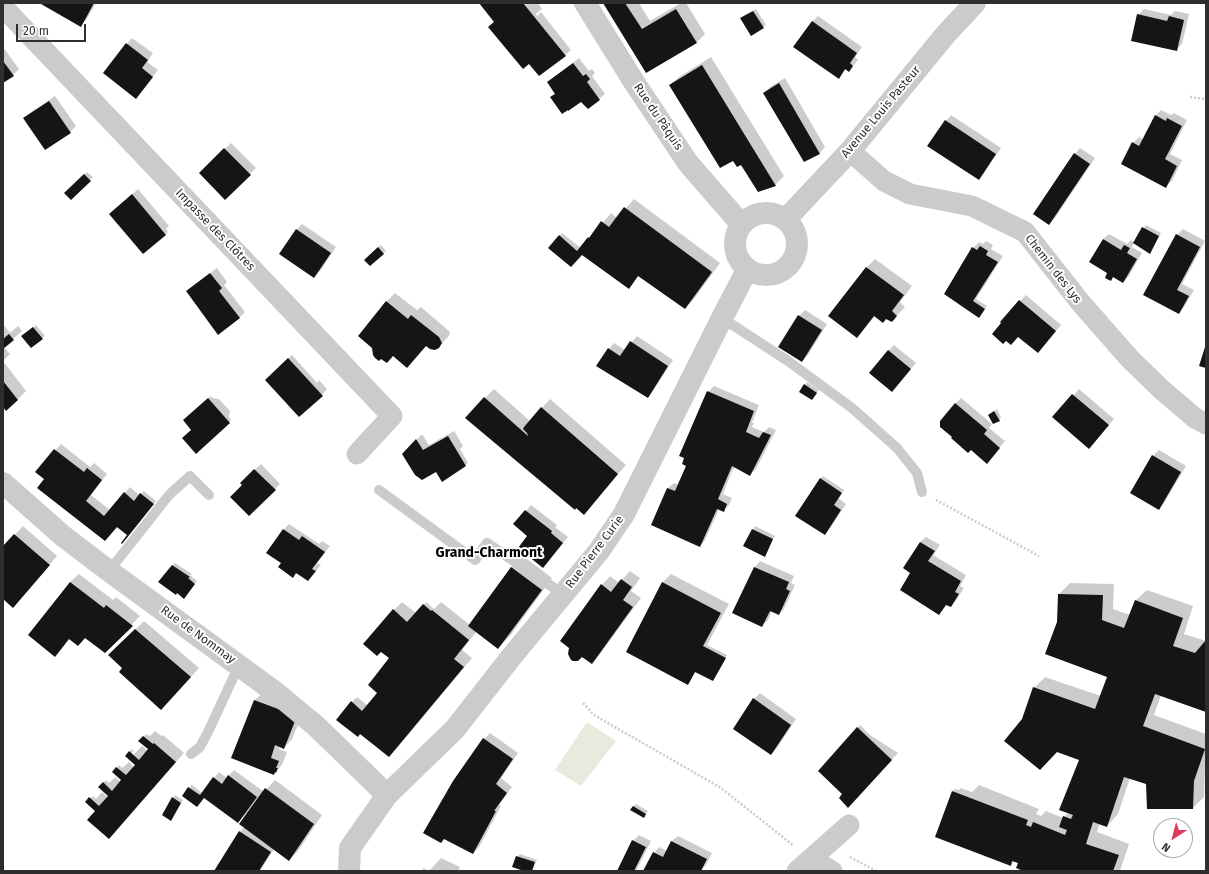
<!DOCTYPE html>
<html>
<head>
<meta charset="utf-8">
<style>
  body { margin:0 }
  #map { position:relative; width:1209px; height:874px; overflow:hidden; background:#fff; font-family:"Fira Sans",sans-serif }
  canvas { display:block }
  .frame { position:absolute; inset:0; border:4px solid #2e2e2e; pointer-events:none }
  .north { position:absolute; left:1153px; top:818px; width:40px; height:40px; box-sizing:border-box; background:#fff; border:1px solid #ababab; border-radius:50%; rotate:216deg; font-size:11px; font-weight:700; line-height:16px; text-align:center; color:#2e2e2e }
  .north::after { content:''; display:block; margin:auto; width:14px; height:18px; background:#db3b5d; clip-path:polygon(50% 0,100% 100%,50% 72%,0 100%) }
  .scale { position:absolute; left:16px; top:24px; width:70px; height:18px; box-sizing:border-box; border:2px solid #2e2e2e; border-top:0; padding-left:5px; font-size:12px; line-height:14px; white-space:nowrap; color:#2e2e2e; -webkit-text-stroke:3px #fff; paint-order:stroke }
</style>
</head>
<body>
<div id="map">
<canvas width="1209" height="874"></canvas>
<div class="frame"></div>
<div class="north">N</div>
<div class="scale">20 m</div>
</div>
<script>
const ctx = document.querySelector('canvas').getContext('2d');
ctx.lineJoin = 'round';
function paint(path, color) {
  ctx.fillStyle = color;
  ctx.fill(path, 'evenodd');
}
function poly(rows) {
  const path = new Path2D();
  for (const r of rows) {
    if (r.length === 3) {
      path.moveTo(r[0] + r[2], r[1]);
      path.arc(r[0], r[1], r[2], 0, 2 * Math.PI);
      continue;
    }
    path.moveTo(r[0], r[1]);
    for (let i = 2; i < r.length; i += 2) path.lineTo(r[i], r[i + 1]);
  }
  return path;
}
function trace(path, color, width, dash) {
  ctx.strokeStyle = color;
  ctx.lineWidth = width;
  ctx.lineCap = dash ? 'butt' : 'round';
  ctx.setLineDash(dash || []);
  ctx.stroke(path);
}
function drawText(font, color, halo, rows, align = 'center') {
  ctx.font = font + ' "Fira Sans",sans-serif';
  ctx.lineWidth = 4;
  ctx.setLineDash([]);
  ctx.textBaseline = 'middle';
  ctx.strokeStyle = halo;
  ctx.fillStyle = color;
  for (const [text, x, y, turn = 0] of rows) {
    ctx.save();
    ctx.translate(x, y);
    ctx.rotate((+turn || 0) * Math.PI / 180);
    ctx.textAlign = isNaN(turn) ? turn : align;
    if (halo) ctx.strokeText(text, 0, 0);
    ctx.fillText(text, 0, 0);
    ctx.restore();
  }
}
const green = poly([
  [587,722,616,741,581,786,555,770]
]);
const shadow = poly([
  [43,3,96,3,86,20,80,25],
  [480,3,538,3,542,9,536,14,537,16,541,12,571,50,565,55,529,63,489,27,494,21],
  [604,3,639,3,650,21,681,3,686,3,705,34,696,43,647,72],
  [756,9,766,25,763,27,742,18],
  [1144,9,1171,15,1175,11,1189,14,1182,44,1176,50,1138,15],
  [818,16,862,47,855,57,858,60,854,65,849,71,846,69,838,78,812,22],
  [132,38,153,53,147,62,158,70,141,92,104,73],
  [3,47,19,69,13,75,3,81],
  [711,57,784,176,775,185,742,163,670,85,679,77],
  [579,58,589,71,592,69,595,73,592,76,605,94,588,108,581,100,551,98,556,93,548,83],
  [785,78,825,147,820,153,804,160,764,93,770,87],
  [55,96,76,126,70,132,25,118,30,113],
  [1161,110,1171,115,1174,113,1187,120,1170,154,1182,160,1172,181,1166,186,1133,143,1139,137,1143,140,1155,116],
  [951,115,1001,148,984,173,979,179,946,121],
  [231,143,256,168,225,198,200,173],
  [1080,148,1095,158,1055,218,1049,224,1075,154],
  [87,172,93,177,71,198,65,193],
  [138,189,169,226,166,229,168,232,144,253,110,214],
  [634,199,720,263,694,299,685,308,639,275,629,287,582,253,549,248,562,233,581,248,611,213,617,218],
  [302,224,336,247,320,271,314,277,296,230],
  [1146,225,1161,233,1152,250,1150,252,1134,243,1132,247,1142,253,1129,276,1123,282,1114,276,1111,279,1103,239,1109,234,1127,244,1131,240,1135,243],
  [1183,229,1205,241,1182,284,1194,290,1184,307,1179,313,1145,294,1177,235],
  [986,241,993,245,991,249,1003,256,976,299,987,306,981,314,945,294,973,248,979,242,983,244],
  [381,245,386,251,370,265,365,260],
  [875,259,912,286,900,302,905,307,892,321,887,318,875,316,857,337,866,268],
  [217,268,227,282,224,285,245,312,239,318,187,291],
  [395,293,417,310,421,307,450,332,449,336,440,345,427,345,407,366,393,355,373,348,359,336,387,301],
  [1026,295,1061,325,1043,346,1019,336,1006,340,1020,301],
  [805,310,827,324,808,355,802,361,799,316],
  [3,324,10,333,18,326,22,331,4,347,10,354,3,361,26,391,17,400,3,406],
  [36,325,45,336,42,338,25,334],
  [637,336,673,360,653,391,648,397,609,349,614,343,625,350],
  [894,345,916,363,892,390,888,351],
  [292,355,317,383,319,380,327,389,322,395,272,374],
  [807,382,819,390,812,399,805,385],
  [714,386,759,405,752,423,754,423,752,427,764,432,769,427,776,430,756,469,750,475,735,467,732,471,723,494,732,498,729,505,723,511,719,509,705,540,700,546,660,506,668,488,674,483,679,485,687,465,708,392],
  [494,389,530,421,550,399,626,465,584,513,485,398],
  [1079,389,1114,419,1089,448,1054,417],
  [211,396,212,398,219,399,230,411,229,417,231,420,223,428,192,430,190,415],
  [961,398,992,424,989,428,1005,441,992,457,955,404],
  [997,409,1001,417,999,420,992,413],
  [454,431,463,446,460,449,468,463,462,468,436,471,403,455,422,434,429,445],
  [61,444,90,467,94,463,107,474,91,495,110,510,130,487,139,495,144,491,156,501,124,541,128,535,45,479,36,472],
  [1159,450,1186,466,1164,503,1159,509,1153,456],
  [261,464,280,484,249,515,246,482,244,480],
  [823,476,844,490,838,498,846,504,830,528,824,534,820,479],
  [531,505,557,525,555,527,568,537,548,561,529,536,526,511],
  [289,524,319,544,322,541,330,546,317,563,321,565,308,580,283,563,284,529],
  [23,526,57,556,21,598,3,598,3,548],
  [755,526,775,536,764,555,744,546],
  [926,537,940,545,933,555,966,575,960,586,964,588,956,600,951,606,947,604,939,614,912,573,920,542],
  [523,556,552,578,510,636,498,648,477,631,462,650,472,658,397,748,389,756,352,702,357,697,368,706,379,693,393,655,394,610,402,602,416,613,426,602,434,609,441,602,470,625,511,568],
  [760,561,794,576,791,583,795,585,784,609,779,614,772,611,768,620,762,626,734,612,755,567],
  [175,563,192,574,190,575,197,581,186,595,160,581],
  [630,571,640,578,631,591,641,598,600,654,592,663,582,656,574,660,569,657,569,654,602,585,610,576,619,583],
  [79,574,113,600,116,597,140,616,105,652,86,637,78,645,70,638,55,655,70,582],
  [671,574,729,604,707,645,727,655,713,680,696,671,688,684,627,652,663,582],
  [1070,583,1114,584,1113,609,1130,615,1135,601,1147,590,1193,606,1184,634,1206,641,1206,711,1161,695,1154,715,1206,734,1204,797,1193,808,1147,783,1130,778,1118,814,1107,826,1100,823,1097,832,1129,844,1120,871,1026,871,1019,862,1015,861,1010,865,953,791,955,789,959,790,961,788,972,792,979,785,1039,809,1036,814,1041,816,1046,811,1063,818,1069,812,1080,760,1022,720,1034,688,1045,677,1101,696,1108,676,1058,622,1059,594],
  [144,621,199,668,170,700,123,668,109,655],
  [264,692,301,718,292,739,284,748,280,746,279,749,287,752,282,765,273,774,255,700],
  [760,693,796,719,777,748,771,754,754,699],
  [860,725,870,735,898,753,857,798,844,794,820,771],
  [155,731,162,736,163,735,184,753,109,838,96,811,86,802,93,796,96,799,102,792,108,798,109,796,100,787,106,780,109,783,115,777,121,782,123,780,113,772,119,765,122,768,129,762,134,767,136,765,126,756,132,749,134,751,131,754,133,755,142,746,148,751,149,749,140,741,146,734,150,736],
  [490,733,518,753,501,778,512,787,499,805,501,806,479,847,473,853,484,739],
  [234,770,264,792,275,780,322,815,298,851,289,860,274,849,260,871,215,871,240,832,244,827,248,814,247,813,238,822,204,797,200,803,189,788,192,785,202,793,219,772,227,778],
  [175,795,183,800,171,820,163,815],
  [636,804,648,811,644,817,633,807],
  [639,835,651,841,636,871,618,871,633,841],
  [678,836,712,853,706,865,700,871,644,871,654,853,659,847,667,851,672,841],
  [520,854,537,860,532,871,526,871,517,857],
  [441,858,460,867,458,871,429,871],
  [424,868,429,871,421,871]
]);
const building = poly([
  [42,3,94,3,81,27,41,4],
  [479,3,523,3,566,56,539,76,529,64,523,69,488,27,494,22],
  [603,3,625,3,642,29,676,9,697,43,646,73],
  [753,11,764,28,751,36,740,18],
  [1137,14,1167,21,1169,16,1184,20,1177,51,1131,41],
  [812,21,857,53,850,63,853,66,849,72,845,69,839,79,793,47],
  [126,43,148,60,142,68,153,77,136,99,103,73],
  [3,61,14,76,3,83],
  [573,63,583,76,586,74,590,79,587,82,600,100,588,109,581,102,568,111,568,110,562,114,550,97,555,94,547,82],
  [702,65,776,186,758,192,741,165,737,167,733,161,720,168,669,85],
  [779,83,820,154,804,162,763,93],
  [49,101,71,133,45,150,23,118],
  [1155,115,1166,121,1167,118,1182,126,1165,159,1177,166,1166,188,1121,164,1132,142,1139,146],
  [945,120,996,154,979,180,927,146],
  [224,148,251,175,225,200,199,173],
  [1074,153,1090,164,1049,225,1033,214],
  [84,174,91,181,71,200,64,193],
  [132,194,166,235,143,254,109,214],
  [624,207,712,272,685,309,638,276,629,289,582,255,571,267,548,248,559,235,577,251,588,237,589,238,601,221,609,227],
  [1142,227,1159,236,1150,254,1133,243],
  [296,229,331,253,314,278,279,254],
  [1176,234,1200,247,1177,290,1189,296,1179,314,1143,295],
  [1103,239,1121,250,1124,245,1130,248,1127,253,1137,259,1123,283,1113,277,1111,281,1105,278,1107,273,1089,262],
  [980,246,988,251,986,255,998,262,973,301,985,309,979,318,944,294,972,247,977,250],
  [378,247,384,254,370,266,364,260],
  [866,267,904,295,892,311,897,316,892,322,886,319,883,323,874,316,857,338,828,316],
  [210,273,222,288,219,291,240,318,218,335,186,291],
  [1019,300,1056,331,1038,353,1018,337,1011,345,1006,341,1003,344,992,334,1001,323,1000,322],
  [386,301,408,319,411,315,439,337,442,343,439,348,435,350,430,349,426,346,407,368,393,356,387,363,381,359,379,361,375,358,373,355,372,348,358,336],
  [798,315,822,330,802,362,778,347],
  [33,327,43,339,31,348,21,336],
  [9,334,14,340,3,349,3,339],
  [630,341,668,366,648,398,596,366,608,348,620,356],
  [1206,344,1206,368,1199,366],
  [888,350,911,369,892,392,869,373],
  [288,358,323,396,299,417,265,380],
  [3,381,18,400,6,411,3,407],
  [804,384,817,393,812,400,799,392],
  [707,391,754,411,746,432,759,438,763,432,771,435,750,476,732,466,718,499,727,504,724,512,717,509,700,547,651,525,667,488,675,491,686,466,682,464,684,458,679,456],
  [1072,394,1109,425,1089,449,1052,417],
  [484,397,528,436,527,433,523,429,524,427,541,407,618,474,584,515,576,508,575,510,465,418],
  [208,398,230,423,196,454,182,438,191,430,183,420],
  [955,403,987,430,984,434,1000,448,987,464,971,450,968,453,951,438,952,437,940,427,940,421],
  [994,411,1000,421,993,424,988,415],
  [448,436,466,466,442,482,436,472,422,480,415,475,402,454,416,439,423,450],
  [54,449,84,472,87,468,102,480,86,501,104,516,124,492,134,501,140,493,154,504,122,544,121,543,127,535,117,527,105,541,37,488,44,479,35,472],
  [1152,455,1181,472,1159,510,1130,493],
  [254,469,276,490,249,516,230,497,242,485,240,483],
  [820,478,842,493,834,505,841,510,825,535,795,516],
  [525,510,552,531,551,533,563,543,543,568,518,548,527,536,513,524],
  [283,529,299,540,302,536,325,552,312,569,316,571,308,581,296,573,293,578,278,567,281,563,266,553],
  [752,529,773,539,765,557,743,546],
  [14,534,50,565,13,608,3,599,3,546],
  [920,542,935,551,928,561,961,581,955,592,959,594,951,607,946,605,939,615,900,590,910,573,903,568],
  [172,565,190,577,188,578,195,584,184,599,177,593,176,595,158,582],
  [511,567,542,590,498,649,468,626],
  [754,567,789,582,786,589,790,591,779,615,770,611,762,627,732,613],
  [621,579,632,587,623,600,633,607,592,664,582,657,578,661,573,661,571,660,568,654,569,648,560,641,601,584,611,592],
  [70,582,104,608,106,605,133,626,105,653,85,638,78,646,69,639,55,657,28,635],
  [662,582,721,613,703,646,726,658,713,681,695,672,688,685,626,652],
  [1058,594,1103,595,1102,620,1124,628,1135,600,1183,618,1173,646,1195,653,1206,640,1206,712,1155,694,1143,726,1205,749,1194,781,1193,809,1147,809,1146,784,1124,777,1107,827,1093,822,1086,844,1119,855,1113,871,1023,871,1016,868,1018,863,1012,861,1011,866,935,837,952,791,1028,820,1026,825,1031,827,1033,822,1065,835,1067,830,1059,827,1063,816,1071,819,1073,815,1059,810,1079,760,1057,752,1040,770,1004,741,1022,719,1033,687,1095,709,1107,677,1045,654,1057,622],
  [423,604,431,611,432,610,469,640,454,659,464,667,389,757,360,734,358,737,336,720,351,701,362,711,377,693,368,685,389,658,381,652,377,656,363,644,393,609,407,622],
  [135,629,191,677,161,710,119,672,122,668,108,655],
  [753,698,791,725,771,755,733,729],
  [254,700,297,716,284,749,275,745,271,758,279,761,276,768,278,768,276,773,275,772,274,775,231,758],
  [857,727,892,760,848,808,839,798,842,794,818,771],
  [143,736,153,744,154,743,176,762,109,839,87,820,95,811,85,802,89,797,99,806,108,796,98,787,103,782,112,791,121,780,112,772,116,767,126,775,135,765,125,756,129,751,139,760,148,749,138,741],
  [483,738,513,759,496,784,507,793,494,811,496,811,473,854,444,839,441,843,423,833,453,781],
  [228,775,257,797,238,823,204,798,197,807,182,796,188,787,200,795,213,777,222,784],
  [265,788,314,824,289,861,239,824],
  [172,797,181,803,171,821,162,815],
  [633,806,646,814,644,818,630,810],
  [239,831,271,852,259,871,214,871],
  [632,840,646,847,634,871,617,871],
  [671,841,707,859,701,871,643,871,653,852,663,857],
  [516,856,535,862,532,871,524,871,512,867]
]);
const path = poly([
  [1190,97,1206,99],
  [936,500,1039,556],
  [583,703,594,715,721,788,794,846],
  [850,857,876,871]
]);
const service = poly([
  [722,318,788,361,852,408,897,448,917,473,922,492],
  [379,490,475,560,487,543,563,594],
  [109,571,169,495,190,476,209,495],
  [191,754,200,747,209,730,239,665]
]);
const minor = poly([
  [3,7,392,416,357,454],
  [850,151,884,181,910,194,972,206,1025,232,1080,302,1130,359,1162,390,1195,418,1206,424],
  [811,859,832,871],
  [797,871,849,825]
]);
const tertiary = poly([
  [585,3,634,82,688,163,741,224],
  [766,244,31],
  [786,219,850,151,946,34,975,3],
  [3,483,63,536,109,571,275,692,316,726,387,795],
  [349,871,350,848,387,795,455,729,512,656,599,551,624,514,722,318,747,270]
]);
const streetNames = [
  ["Avenue Louis Pasteur",881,112,-50],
  ["Rue du Pâquis",658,117,56],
  ["Impasse des Clôtres",215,230,46],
  ["Chemin des Lys",1053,269,52],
  ["Rue Pierre Curie",595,552,-53],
  ["Rue de Nommay",198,635,36]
];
const quarterNames = [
  ["Grand-Charmont",489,553]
];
paint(green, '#e6ebdd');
paint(shadow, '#0003');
paint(building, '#151515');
trace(path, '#cbcbcb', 2.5, [2, 2]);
trace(service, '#cbcbcb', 10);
trace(minor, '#cbcbcb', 21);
trace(tertiary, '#cbcbcb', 22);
drawText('12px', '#2e2e2e', '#fff', streetNames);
drawText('bold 14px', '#000', '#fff', quarterNames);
</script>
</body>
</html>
